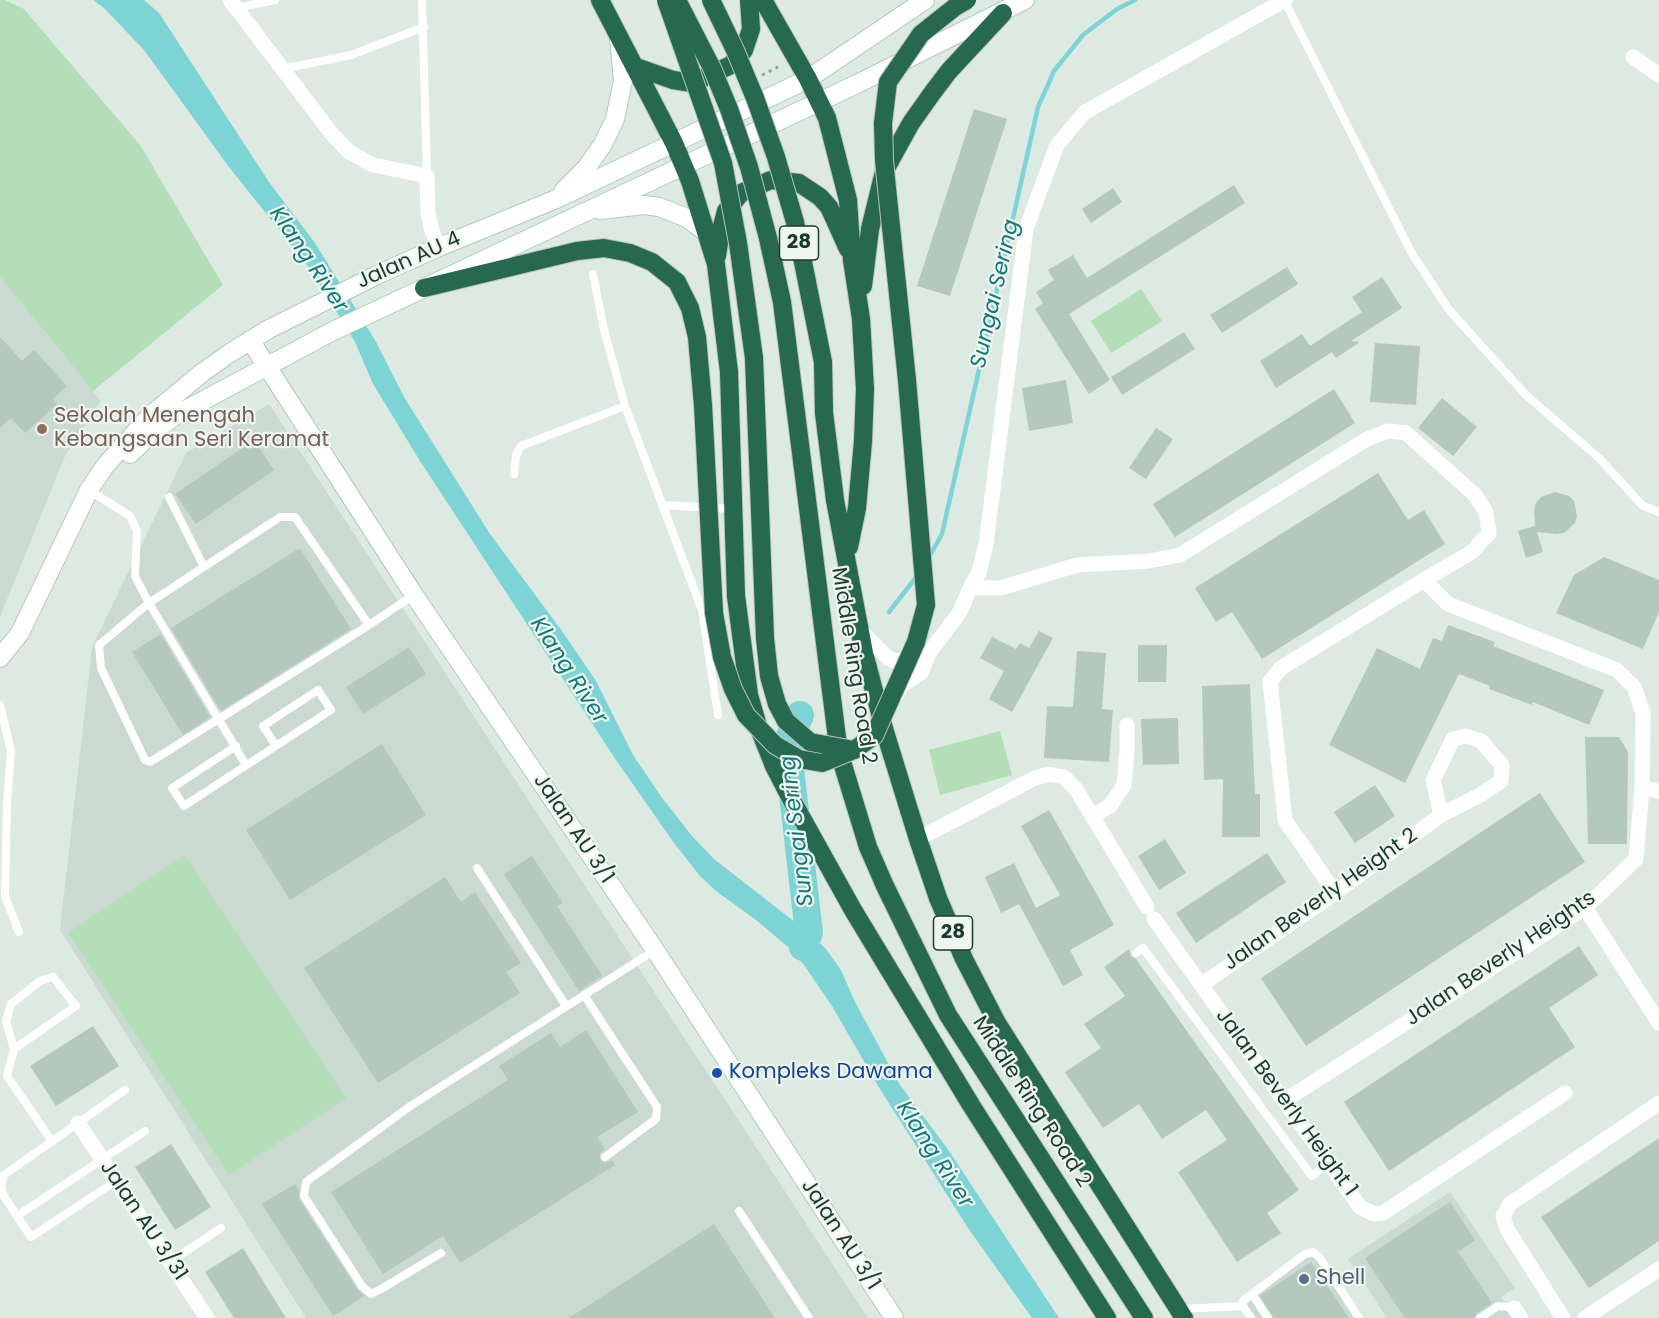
<!DOCTYPE html>
<html>
<head>
<meta charset="utf-8">
<style>
  body { margin:0 }
  canvas { display:block; background:#dceae2 }
</style>
</head>
<body>
<canvas width="1659" height="1318"></canvas>
<script>
const ctx = document.querySelector('canvas').getContext('2d');
ctx.lineJoin = 'round';
function paint(path, color) {
  ctx.fillStyle = color;
  ctx.fill(path, 'evenodd');
}
function poly(rows) {
  const path = new Path2D();
  for (const r of rows) {
    path.moveTo(r[0], r[1]);
    for (let i = 2; i < r.length; i += 2) path.lineTo(r[i], r[i + 1]);
  }
  return path;
}
function trace(path, color, width, dash) {
  ctx.strokeStyle = color;
  ctx.lineWidth = width;
  ctx.lineCap = dash ? 'butt' : 'round';
  ctx.setLineDash(dash || []);
  ctx.stroke(path);
}
function drawText(font, color, halo, rows, align = 'center') {
  ctx.font = font + ' Poppins,sans-serif';
  ctx.lineWidth = 4.5;
  ctx.setLineDash([]);
  ctx.textBaseline = 'middle';
  ctx.strokeStyle = halo;
  ctx.fillStyle = color;
  for (const [text, x, y, turn = 0] of rows) {
    ctx.save();
    ctx.translate(x, y);
    ctx.rotate((+turn || 0) * Math.PI / 180);
    ctx.textAlign = isNaN(turn) ? turn : align;
    if (halo) ctx.strokeText(text, 0, 0);
    ctx.fillText(text, 0, 0);
    ctx.restore();
  }
}
const built = poly([
  [0,277,101,401,65,456,0,617],
  [269,404,868,1318,306,1318,60,930,92,647,186,453],
  [1450,1192,1515,1288,1501,1297,1515,1318,1387,1318,1348,1259],
  [1312,1257,1316,1259,1355,1318,1255,1318,1246,1304,1306,1258]
]);
const green = poly([
  [0,0,5,0,24,9,140,145,223,285,93,391,0,277],
  [1141,289,1162,321,1111,353,1091,321],
  [1000,731,1012,775,940,795,929,750],
  [185,855,346,1098,229,1175,68,933]
]);
const water = poly([
  [93,0,144,0,159,13,269,182,315,243,375,340,404,397,490,534,562,631,596,681,633,755,663,799,692,836,714,859,809,933,826,949,841,970,855,1002,900,1085,947,1148,1059,1318,1032,1318,968,1228,880,1089,832,1006,804,965,788,947,756,920,716,891,700,876,674,843,616,760,420,461,373,384,355,342,311,270,229,167,144,50,104,8]
]);
const stream = poly([
  [928,559,942,534,1038,107,1054,71,1083,35,1117,9,1135,0],
  [889,612,917,576]
]);
const river = poly([
  [800,715,787,743,809,933,803,947]
]);
const building = poly([
  [974,109,1007,119,950,296,917,286],
  [1234,185,1245,203,1069,314,1110,380,1089,394,1035,309,1043,303,1036,292,1054,280,1048,270,1073,255,1087,278],
  [1113,188,1122,202,1091,223,1082,209],
  [1287,267,1298,284,1222,333,1210,315],
  [1382,277,1402,308,1351,341,1360,342,1336,358,1332,352,1276,388,1260,361,1302,334,1310,346,1362,312,1352,297],
  [1184,332,1195,349,1122,395,1111,377],
  [0,337,22,361,34,350,67,386,53,399,57,404,25,433,11,418,0,428],
  [1375,343,1420,346,1416,405,1370,402],
  [1066,380,1073,423,1029,431,1022,388],
  [1334,389,1355,423,1175,537,1153,504],
  [1442,398,1477,427,1453,456,1418,428],
  [1156,428,1173,439,1146,479,1129,468],
  [254,440,274,470,196,524,175,494],
  [1378,473,1408,520,1424,510,1445,544,1262,659,1232,612,1216,622,1195,588],
  [1555,492,1569,496,1574,501,1577,516,1575,523,1564,533,1557,534,1537,532,1543,552,1526,558,1518,531,1535,526,1534,510,1536,503,1541,497],
  [300,548,351,629,221,711,171,628],
  [1604,557,1659,580,1659,612,1643,649,1556,613,1574,575],
  [1448,625,1495,642,1493,646,1604,690,1589,725,1533,702,1532,705,1489,689,1490,686,1459,674,1405,783,1329,745,1377,648,1420,669,1433,638,1442,641],
  [1039,631,1053,638,1012,712,989,699,1004,671,980,658,992,637,1016,649,1020,643,1029,648],
  [159,635,161,635,210,717,183,735,132,652],
  [1138,645,1167,645,1166,682,1138,682],
  [409,647,426,674,363,714,346,687],
  [1077,651,1106,653,1102,709,1113,710,1109,762,1044,758,1047,706,1073,707],
  [1250,684,1255,794,1260,794,1260,837,1222,837,1223,779,1204,780,1202,686],
  [1178,718,1179,764,1143,765,1141,719],
  [1585,737,1619,737,1628,752,1627,844,1588,844],
  [382,744,426,815,290,900,246,830],
  [1375,785,1395,816,1355,843,1334,812],
  [1540,793,1585,862,1306,1046,1261,978],
  [1049,810,1114,925,1070,950,1083,975,1063,986,1019,904,1001,913,985,877,1014,863,1036,908,1060,895,1021,826],
  [1165,839,1186,873,1159,890,1138,856],
  [1267,853,1286,882,1196,943,1176,913],
  [532,856,563,903,557,906,602,976,579,991,504,874],
  [445,877,461,902,475,892,521,963,506,972,520,993,378,1083,304,968],
  [1579,946,1598,975,1549,1008,1575,1047,1389,1171,1344,1102],
  [1129,949,1131,956,1136,959,1299,1190,1267,1213,1281,1233,1237,1262,1178,1172,1227,1140,1206,1110,1162,1139,1139,1104,1103,1128,1065,1072,1101,1048,1084,1024,1125,996,1104,967],
  [93,1026,119,1066,56,1106,30,1066],
  [586,1030,638,1112,597,1137,605,1149,600,1154,600,1160,605,1163,612,1160,615,1165,460,1263,443,1236,383,1274,331,1192,508,1080,499,1066,551,1033,560,1047],
  [1659,1138,1659,1241,1589,1288,1541,1217],
  [171,1144,211,1207,175,1230,135,1167],
  [295,1184,299,1191,299,1199,357,1289,364,1296,333,1316,262,1204],
  [1450,1202,1475,1240,1458,1252,1492,1303,1477,1313,1474,1318,1405,1318,1365,1258],
  [714,1224,775,1318,569,1318],
  [243,1248,263,1281,286,1318,234,1318,205,1272],
  [1311,1262,1349,1318,1274,1318,1260,1296]
]);
const path = poly([
  [762,75,780,66]
]);
const lane = poly([
  [422,0,427,176],
  [1284,0,1411,252,1449,310,1527,396,1599,458,1643,506,1659,512],
  [236,8,275,0],
  [282,69,351,55,424,27],
  [593,274,604,330,625,406,702,610,718,715],
  [514,474,516,455,521,446,625,406],
  [90,491,130,516,137,531,135,576,149,603,99,645,101,668,145,760,150,762,369,625,414,595],
  [169,497,204,567],
  [662,505,733,509],
  [0,705,11,751,7,804,5,896,19,932],
  [236,746,172,788,184,806,331,710,318,690,263,726,276,746],
  [246,765,149,603,280,517,295,517,369,625],
  [477,868,566,1006],
  [1136,953,1143,948,1312,1176,1329,1163],
  [53,977,76,1006,14,1049,6,1021,11,1004,40,981,53,977],
  [584,995,657,1107,656,1119,605,1157],
  [14,1049,7,1076,52,1141],
  [116,1181,31,1237,17,1216,145,1131],
  [739,1211,809,1318],
  [17,1216,4,1196,1,1185,4,1175,125,1090],
  [441,1253,383,1288,371,1294,362,1286,304,1196,306,1182,412,1105,655,950],
  [170,1262,221,1228],
  [1252,1294,1268,1318],
  [1243,1306,1243,1301,1305,1254,1313,1252,1320,1258,1359,1318],
  [1180,1309,1243,1306,1251,1318],
  [1480,1318,1498,1306,1514,1308]
]);
const street = poly([
  [230,0,332,134,349,152,373,165,427,176,428,213,432,231,439,247],
  [1633,57,1659,75],
  [970,588,979,572,986,544,1026,229,1057,145,1085,112,1285,0],
  [862,632,888,658,895,661,916,658],
  [897,694,901,686,921,673,929,653,960,612,970,588,1001,588,1077,565,1149,561,1180,555,1367,439,1388,431,1406,433,1475,495,1486,512,1489,533,1472,552,1424,580,1281,668,1270,682,1285,820,1335,893],
  [1642,788,1659,791],
  [1092,816,1110,806,1124,785,1127,751,1127,725],
  [918,839,1033,779,1048,774,1064,777,1076,789,1147,907],
  [1585,908,1659,1023],
  [1154,919,1360,1207,1374,1214,1383,1213,1565,1093],
  [1201,985,1335,893,1441,815,1480,795,1501,781,1502,765,1481,741,1466,736,1453,739,1433,780,1441,815],
  [1284,1101,1585,908,1636,859,1642,788,1643,713,1634,687,1617,670,1448,604,1424,580],
  [78,1123,207,1318],
  [1514,1308,1521,1318],
  [1563,1318,1507,1229,1503,1216,1510,1204,1659,1103],
  [1585,1318,1659,1269]
]);
const secondary = poly([
  [564,190,587,167,603,144,615,119,623,81,619,38],
  [600,210,644,205,659,207,687,218,707,233],
  [250,340,414,595,655,950,894,1318],
  [130,454,153,432,178,414,333,331,859,83,1025,0],
  [0,658,20,633,89,490,105,466,150,416,203,372,230,353,269,329,377,275,439,247,554,200,808,79,925,0]
]);
const highway = poly([
  [600,0,674,143,690,181,716,264,729,372,736,596,749,695,758,726,774,766,789,795,853,910,971,1105,1107,1318],
  [763,0,808,79,827,118,848,200,852,260,861,319,865,389,863,441,857,508,849,547],
  [636,67,673,80,692,83,731,65,744,50,751,29,749,0],
  [768,238,782,302,837,738,842,762,868,847,885,886,948,1015,1144,1318],
  [717,256,721,230,726,211,741,193,771,180,799,183,820,197,829,207,848,249],
  [863,286,870,229,884,172,911,123,933,92,949,71,1003,13],
  [424,288,577,251,604,248,630,253],
  [835,500,864,653,885,732,918,839,938,898,964,959,997,1023,1184,1318]
]);
const highwayBridge = poly([
  [666,0,723,163,738,243,754,358,765,638,769,676,777,704,786,721,810,742,854,750],
  [677,0,712,68,729,109,749,167,768,238],
  [711,0,735,50,755,98,776,157,795,222,823,362,824,413,835,500],
  [630,253,652,262,677,282,690,308,697,337,703,405,714,613,722,657,733,689,746,715,775,745,799,759,822,763,854,750,874,736,916,642,926,605,907,380,884,160,883,123,888,82,921,34,955,7,967,0]
]);
const markers = [
  [42,429,6,"#8d6e63"],
  [717,1073,6,"#1a4fb4"],
  [1304,1279,6,"#5c6f8a"]
];
const shields = [
  [799,243,39],
  [953,933,39]
];
const shieldNames = [
  ["28",799,243],
  ["28",953,933]
];
const streetNames = [
  ["Jalan AU 4",409,261,-24],
  ["Middle Ring Road 2",853,666,81],
  ["Jalan AU 3/1",573,829,56],
  ["Jalan Beverly Height 2",1321,900,-35],
  ["Jalan Beverly Heights",1501,959,-34],
  ["Middle Ring Road 2",1031,1102,57],
  ["Jalan Beverly Height 1",1286,1103,54],
  ["Jalan AU 3/31",143,1221,56],
  ["Jalan AU 3/1",840,1235,57]
];
const educationNames = [
  ["Sekolah Menengah",54,417],
  ["Kebangsaan Seri Keramat",54,441]
];
const transitNames = [
  ["Kompleks Dawama",729,1073]
];
const serviceNames = [
  ["Shell",1316,1279]
];
const waterNames = [
  ["Klang River",308,260,56],
  ["Sungai Sering",996,294,-77],
  ["Klang River",568,671,57],
  ["Sungai Sering",798,831,-97],
  ["Klang River",934,1155,57]
];
paint(built, '#cadad1');
paint(green, '#b3deb8');
paint(water, '#7ed4d5');
trace(stream, '#7ed4d5', 4.5);
trace(river, '#7ed4d5', 28);
paint(building, '#b4c8bd');
trace(secondary, '#afcabc', 20);
trace(highway, '#bbc4c0', 20);
trace(path, '#7ab097', 3, [3, 4.5]);
trace(lane, '#fff', 8);
trace(street, '#fff', 15);
trace(secondary, '#fff', 18);
trace(highway, '#276851', 18);
trace(highwayBridge, '#bbc4c0', 20, []);
trace(highwayBridge, '#276851', 18);
for (const [x, y, r, color] of markers) {
  const dot = new Path2D();
  dot.arc(x, y, r, 0, 2 * Math.PI);
  ctx.fillStyle = color;
  ctx.fill(dot);
  trace(dot, '#edf7f0', 2);
}
for (const [x, y, w] of shields) {
  const box = new Path2D();
  box.roundRect(x - w / 2, y - 17, w, 34, 4.5);
  ctx.fillStyle = '#edf7f0';
  ctx.fill(box);
  trace(box, '#1d3a2e', 1.5);
}
drawText('bold 20px', '#1d3a2e', null, shieldNames);
drawText('21px', '#1d3a2e', '#edf7f0', streetNames);
drawText('21px', '#785e54', '#edf7f0', educationNames, 'left');
drawText('21px', '#164399', '#edf7f0', transitNames, 'left');
drawText('21px', '#4e5e75', '#edf7f0', serviceNames, 'left');
drawText('italic 22px', '#147779', '#edf7f0', waterNames);
</script>
</body>
</html>
